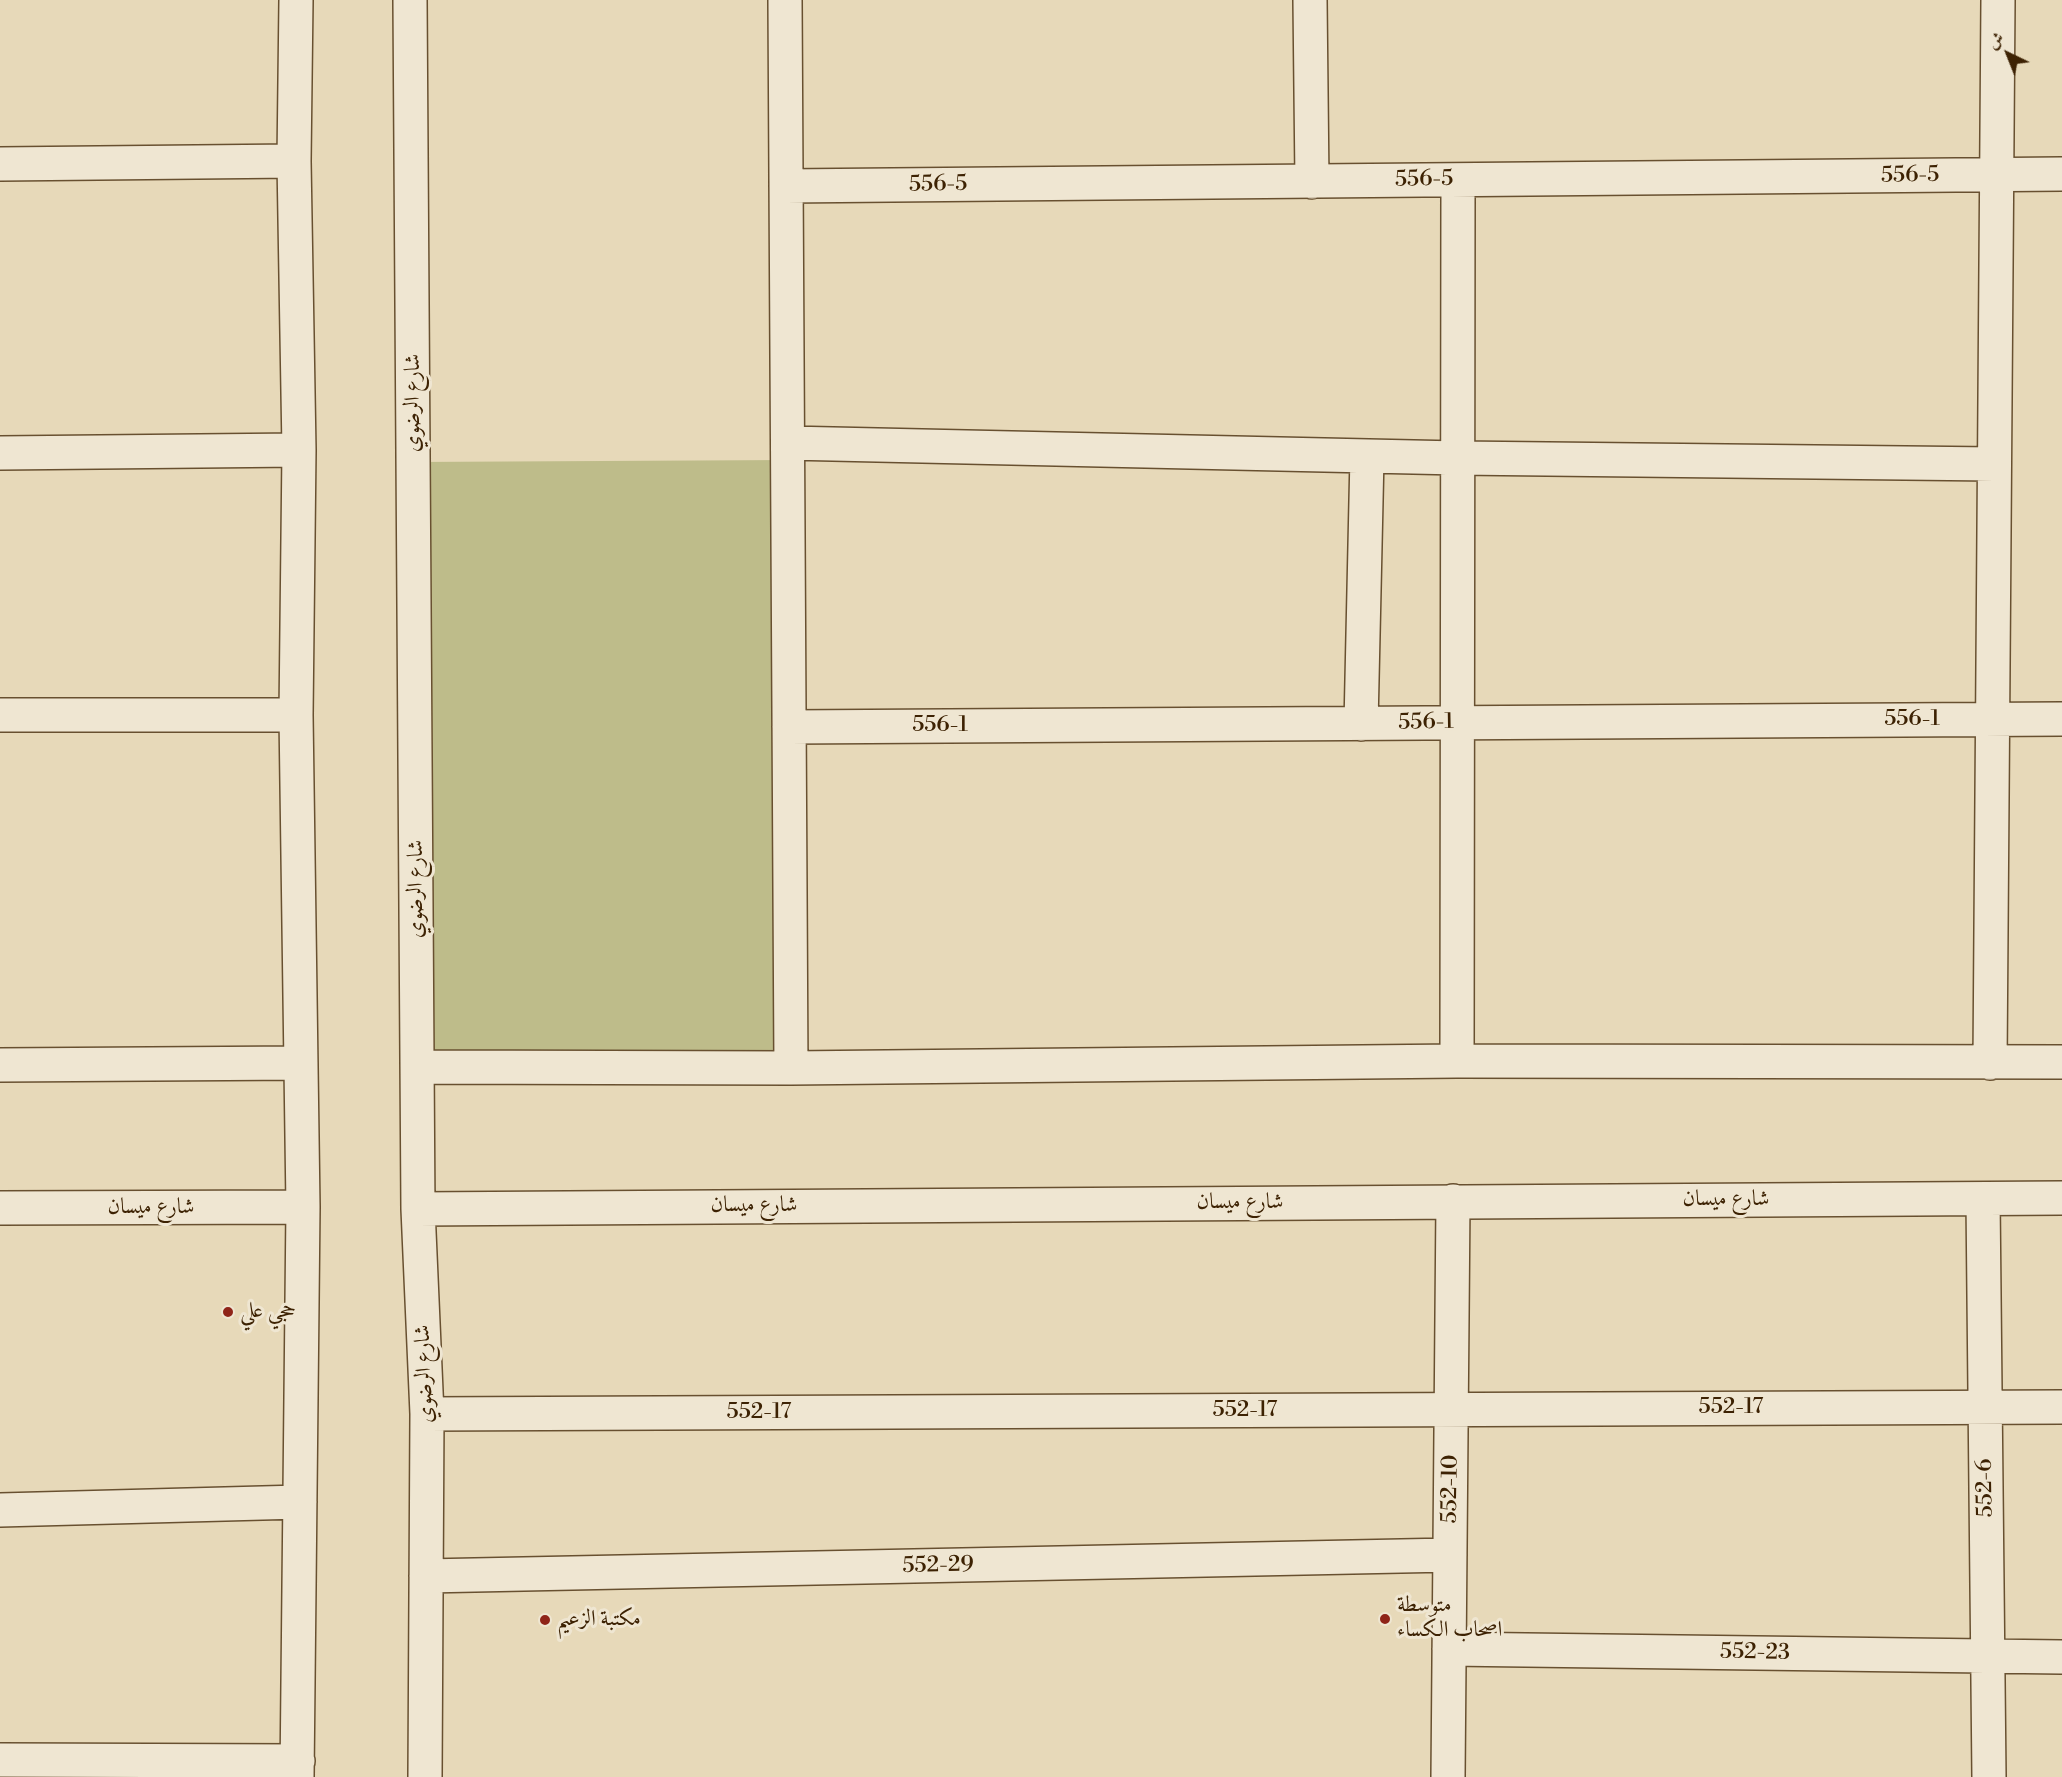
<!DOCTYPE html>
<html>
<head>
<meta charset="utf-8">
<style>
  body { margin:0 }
  #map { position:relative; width:2062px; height:1777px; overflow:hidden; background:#e7d9b9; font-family:"Libre Bodoni",Amiri,serif }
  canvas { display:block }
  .north { position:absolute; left:1978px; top:24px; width:60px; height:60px; -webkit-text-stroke:4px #efe6d2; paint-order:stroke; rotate:317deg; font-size:16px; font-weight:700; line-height:24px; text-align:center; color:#3d2203 }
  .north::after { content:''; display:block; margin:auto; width:21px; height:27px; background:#3d2203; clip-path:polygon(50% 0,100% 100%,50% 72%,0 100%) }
</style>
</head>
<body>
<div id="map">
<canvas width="2062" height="1777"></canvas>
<div class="north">ش</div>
</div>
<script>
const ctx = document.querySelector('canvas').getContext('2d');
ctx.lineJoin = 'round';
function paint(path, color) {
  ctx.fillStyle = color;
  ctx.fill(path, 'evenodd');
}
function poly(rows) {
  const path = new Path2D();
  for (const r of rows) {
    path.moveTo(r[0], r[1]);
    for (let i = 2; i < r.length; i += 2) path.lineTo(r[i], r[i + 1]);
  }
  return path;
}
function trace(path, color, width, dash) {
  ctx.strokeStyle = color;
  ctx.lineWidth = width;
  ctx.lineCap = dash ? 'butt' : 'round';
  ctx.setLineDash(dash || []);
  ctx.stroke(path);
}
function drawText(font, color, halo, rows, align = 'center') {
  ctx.font = font + ' "Libre Bodoni",Amiri,serif';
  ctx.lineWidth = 6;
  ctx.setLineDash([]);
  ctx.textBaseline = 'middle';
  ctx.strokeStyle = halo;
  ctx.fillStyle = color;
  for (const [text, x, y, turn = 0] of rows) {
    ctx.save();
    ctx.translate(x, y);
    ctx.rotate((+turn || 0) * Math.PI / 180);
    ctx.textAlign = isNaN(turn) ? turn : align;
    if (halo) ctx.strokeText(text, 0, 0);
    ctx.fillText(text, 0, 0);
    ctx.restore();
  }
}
const green = poly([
  [789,460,791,1068,419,1067,414,462]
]);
const minor = poly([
  [296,0,294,161,299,450,296,715,303,1207,297,1777],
  [410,0,418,1209,427,1414,425,1777],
  [785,0,791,1068],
  [1310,0,1312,182],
  [0,164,294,161],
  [786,186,2062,174],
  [788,443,1458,458,1994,464],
  [0,453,299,450],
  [0,715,296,715],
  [1361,724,1367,456],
  [789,727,2062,719],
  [1457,1061,1458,180],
  [1990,1063,1998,0],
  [0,1065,301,1063],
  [419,1067,791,1068,1457,1061,2062,1062],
  [1983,1199,1989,1777],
  [0,1208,303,1207],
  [418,1209,2062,1198],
  [427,1414,2062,1407],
  [0,1510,300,1502],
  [426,1576,1450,1555],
  [1449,1649,2062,1657],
  [0,1760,298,1761],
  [1448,1777,1453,1201]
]);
const markers = [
  [228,1312,6,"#8f2418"],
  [1385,1619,6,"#8f2418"],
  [545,1620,6,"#8f2418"]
];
const streetNames = [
  ["556-5",1910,176,-1],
  ["556-5",1424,180,-1],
  ["556-5",938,185,-1],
  ["شارع الرضوي",414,403,-90],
  ["556-1",1912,720],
  ["556-1",1426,723,-1],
  ["556-1",940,726],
  ["شارع الرضوي",417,889,-90],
  ["شارع ميسان",1726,1200],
  ["شارع ميسان",1240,1203],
  ["شارع ميسان",754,1206],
  ["شارع ميسان",151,1208],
  ["شارع الرضوي",425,1374,-92],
  ["552-17",1731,1408],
  ["552-17",1245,1411],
  ["552-17",759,1413],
  ["552-6",1986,1488,-91],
  ["552-10",1451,1489,-89],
  ["552-29",938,1566,-1],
  ["552-23",1755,1653,1]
];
const poiNames = [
  ["حجي علي",240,1312],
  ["متوسطة",1397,1606],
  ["اصحاب الكساء",1397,1631],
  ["مكتبة الزعيم",557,1620]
];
paint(green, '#bebc8a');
trace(minor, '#685030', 36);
trace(minor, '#efe6d2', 33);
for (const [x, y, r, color] of markers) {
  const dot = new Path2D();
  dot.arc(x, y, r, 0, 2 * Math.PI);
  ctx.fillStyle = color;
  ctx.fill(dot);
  trace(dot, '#efe6d2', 2);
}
drawText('22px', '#3d2203', '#efe6d2', streetNames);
drawText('22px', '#3d2203', '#efe6d2', poiNames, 'left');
</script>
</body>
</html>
